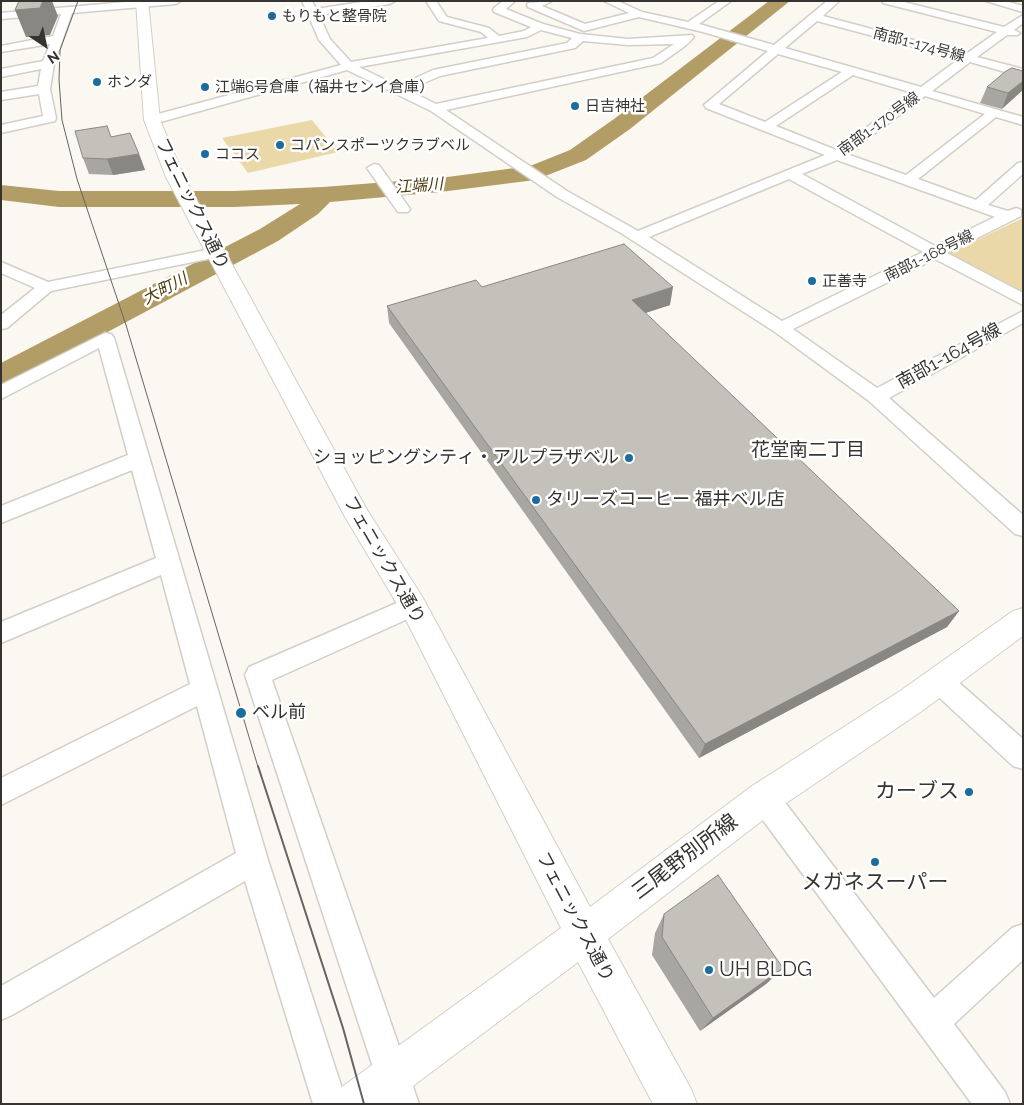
<!DOCTYPE html>
<html>
<head>
<meta charset="utf-8">
<style>
  body { margin:0 }
  #map { position:relative; width:1024px; height:1105px; overflow:hidden; background:#fbf8f1; font-family:Raleway,sans-serif }
  canvas { display:block }
  .frame { position:absolute; inset:0; border:2px solid #353431; pointer-events:none }
  .north { position:absolute; left:20px; top:20px; width:50px; height:50px; -webkit-text-stroke:4px #fff; paint-order:stroke; rotate:146deg; font-size:14px; font-weight:700; line-height:20px; text-align:center; color:#353431 }
  .north::after { content:''; display:block; margin:auto; width:18px; height:22px; background:#353431; clip-path:polygon(50% 0,100% 100%,50% 72%,0 100%) }
</style>
</head>
<body>
<div id="map">
<canvas width="1024" height="1105"></canvas>
<div class="frame"></div>
<div class="north">N</div>
</div>
<script>
const ctx = document.querySelector('canvas').getContext('2d');
ctx.lineJoin = 'round';
function paint(path, color) {
  ctx.fillStyle = color;
  ctx.fill(path, 'evenodd');
}
function poly(rows) {
  const path = new Path2D();
  for (const r of rows) {
    path.moveTo(r[0], r[1]);
    for (let i = 2; i < r.length; i += 2) path.lineTo(r[i], r[i + 1]);
  }
  return path;
}
function trace(path, color, width, dash) {
  ctx.strokeStyle = color;
  ctx.lineWidth = width;
  ctx.lineCap = dash ? 'butt' : 'round';
  ctx.setLineDash(dash || []);
  ctx.stroke(path);
}
function drawText(font, color, halo, rows, align = 'center') {
  ctx.font = font + ' Raleway,"Noto Sans JP",sans-serif';
  ctx.lineWidth = 5;
  ctx.setLineDash([]);
  ctx.textBaseline = 'middle';
  ctx.strokeStyle = halo;
  ctx.fillStyle = color;
  for (const [text, x, y, turn = 0] of rows) {
    ctx.save();
    ctx.translate(x, y);
    ctx.rotate((+turn || 0) * Math.PI / 180);
    ctx.textAlign = isNaN(turn) ? turn : align;
    if (halo) ctx.strokeText(text, 0, 0);
    ctx.fillText(text, 0, 0);
    ctx.restore();
  }
}
const green = poly([
  [312,120,338,152,248,173,222,138],
  [1023,218,1023,296,950,256,949,253]
]);
const river = poly([
  [769,1,790,1,630,129,586,160,535,180,440,192,330,202,318,214,278,241,12,383,1,386,1,363,260,229,300,204,234,207,59,207,1,200,1,185,59,191,234,191,323,187,440,178,530,166,570,150,614,119,769,1]
]);
const minor = poly([
  [137,1,181,1,176,4,72,13,54,64,50,89,56,118,55,121,1,133,1,125,43,116,39,94,1,100,1,92,38,86,41,69,1,77,1,69,43,61,50,44,1,52,1,46,53,36,61,14,1,19,1,13,137,1],
  [302,1,312,1,316,9,368,1,395,1,390,4,319,15,330,39,351,62,488,38,481,32,439,21,426,1,436,1,447,17,489,28,499,36,524,31,531,27,494,12,493,10,494,8,503,1,515,1,506,9,543,24,580,34,628,39,692,35,694,37,685,46,661,63,446,110,567,191,638,231,825,155,706,108,704,105,768,51,703,32,639,17,584,31,528,7,527,5,528,3,552,1,542,6,585,24,629,13,604,1,618,1,642,12,688,22,719,1,731,1,699,24,774,45,827,1,839,1,823,16,966,54,997,32,883,3,882,1,900,1,1004,27,1023,15,1023,23,1014,30,1020,33,1018,35,1007,35,977,57,1023,69,1023,77,970,62,932,91,1023,117,1023,125,996,117,918,179,976,200,1018,163,1023,162,1023,174,988,205,1008,211,1016,208,1021,210,1021,216,947,253,1023,293,1023,305,935,259,793,329,877,388,1023,311,1023,323,889,398,1023,515,1023,536,1015,534,869,401,775,332,621,233,557,197,431,111,347,70,157,123,147,123,146,120,147,117,341,65,319,40,302,1],
  [817,21,959,59,921,87,785,48,817,21],
  [541,30,572,38,567,43,433,70,398,86,359,67,527,37,541,30],
  [583,41,628,45,674,44,653,58,436,104,408,90,440,76,575,48,583,41],
  [778,54,842,72,765,122,719,104,778,54],
  [853,75,913,93,836,150,776,126,853,75],
  [925,96,985,114,906,175,847,154,925,96],
  [837,160,973,209,995,217,935,246,802,174,837,160],
  [789,179,923,252,782,321,649,237,789,179],
  [986,1,1005,1,1023,6,1023,12,986,1],
  [374,164,379,165,408,206,410,209,408,212,398,212,367,168,374,164],
  [216,248,222,250,224,253,222,256,51,291,7,328,1,329,1,315,35,288,1,273,1,262,48,282,216,248],
  [105,333,111,334,114,338,268,860,347,1104,313,1104,245,881,12,1015,1,1020,1,986,236,853,197,706,1,805,1,778,190,684,161,575,1,643,1,622,156,558,132,470,1,523,1,506,128,455,99,348,1,399,1,385,105,333],
  [413,596,421,599,425,606,421,613,272,680,419,1104,385,1104,245,675,249,667,413,596],
  [939,670,948,673,1023,739,1023,769,1013,766,930,689,926,681,930,673,939,670],
  [764,785,774,788,934,998,1012,928,1023,924,1023,960,954,1024,1005,1092,1010,1104,972,1104,754,808,750,798,754,788,764,785]
]);
const major = poly([
  [136,1,148,1,160,120,184,177,366,508,423,598,590,907,752,786,900,691,1013,611,1023,608,1023,636,922,711,776,810,608,939,691,1089,697,1104,653,1104,578,962,389,1104,333,1104,339,1089,561,928,403,614,344,515,166,177,144,120,136,1]
]);
const tramFar1 = poly([
  [78,1,60,50,59,80,62,120,77,179,126,325,258,767]
]);
const tram = poly([
  [258,766,343,1028,364,1104]
]);
const wall = poly([
  [1023,71,1002,109,980,103,987,87],
  [112,137,139,154,145,170,113,175,89,174,83,158],
  [482,287,670,305,645,313,959,611,947,627,699,758,389,323,387,306],
  [664,914,783,968,766,984,700,1031,652,955,655,933]
]);
const shadedWall = poly([
  [43,1,52,1,58,16,50,35,26,37,15,10],
  [1023,81,1023,90,1002,109,1008,93],
  [139,154,145,170,113,175,107,159],
  [673,287,670,305,630,318,632,300],
  [959,611,947,627,699,758,705,744],
  [783,968,766,984,700,1031,713,1018]
]);
const building = poly([
  [19,1,43,1,40,8,15,10,19,1],
  [1012,68,1023,71,1023,81,1008,93,987,87,1006,71,1012,68],
  [107,126,111,137,130,133,139,154,107,159,83,158,75,131,107,126],
  [624,244,673,287,632,300,959,611,705,744,387,306,476,280,482,287,624,244],
  [718,875,783,968,713,1018,662,937,664,914,718,875]
]);
const markers = [
  [272,16,5,"#1a6d9e"],
  [97,82,5,"#1a6d9e"],
  [205,87,5,"#1a6d9e"],
  [575,106,5,"#1a6d9e"],
  [280,145,5,"#1a6d9e"],
  [205,154,5,"#1a6d9e"],
  [812,281,5,"#1a6d9e"],
  [629,458,5,"#1a6d9e"],
  [536,500,5,"#1a6d9e"],
  [241,713,6,"#1a6d9e"],
  [969,792,5,"#1a6d9e"],
  [875,862,5,"#1a6d9e"],
  [709,970,5,"#1a6d9e"]
];
const farPoinames = [
  ["もりもと整骨院",282,16],
  ["ホンダ",107,82],
  ["江端6号倉庫（福井センイ倉庫）",215,87],
  ["日吉神社",585,106],
  ["コパンスポーツクラブベル",290,145],
  ["ココス",215,154],
  ["正善寺",822,281]
];
const farStreetnames = [
  ["南部1-174号線",919,45,15],
  ["南部1-170号線",879,124,-36],
  ["南部1-168号線",929,256,-26]
];
const farWaternames = [
  ["江端川",419,186,-4],
  ["大町川",165,289,-28]
];
const streetNames = [
  ["フェニックス通り",192,204,64],
  ["南部1-164号線",949,356,-29],
  ["フェニックス通り",384,560,60],
  ["フェニックス通り",575,917,62]
];
const poiNames = [
  ["ショッピングシティ・アルプラザベル",619,458,"right"],
  ["タリーズコーヒー 福井ベル店",546,500],
  ["ベル前",252,713]
];
const neighbourhoodNames = [
  ["花堂南二丁目",808,450]
];
const nearPoinames = [
  ["カーブス",959,792],
  ["メガネスーパー",875,883,"center"],
  ["UH BLDG",719,970,"left"]
];
const nearStreetnames = [
  ["三尾野別所線",685,857,-37]
];
paint(green, '#ead8a9');
paint(river, '#b19d65');
trace(minor, '#d1cfc8', 3);
trace(major, '#d1cfc8', 2);
paint(minor, '#fff');
paint(major, '#fff');
trace(tramFar1, '#656460', 1);
trace(tram, '#656460', 2);
paint(wall, '#a8a6a0');
paint(shadedWall, '#888782');
paint(building, '#c3c1ba');
trace(building, '#888782', 1);
for (const [x, y, r, color] of markers) {
  const dot = new Path2D();
  dot.arc(x, y, r, 0, 2 * Math.PI);
  ctx.fillStyle = color;
  ctx.fill(dot);
  trace(dot, '#fff', 2);
}
drawText('15px', '#353431', '#fff', farPoinames, 'left');
drawText('15px', '#353431', '#fff', farStreetnames);
drawText('italic 16px', '#4b3c0e', '#fff', farWaternames);
drawText('18px', '#353431', '#fff', streetNames);
drawText('18px', '#353431', '#fff', poiNames, 'left');
drawText('19px', '#373530', '#fff', neighbourhoodNames);
drawText('21px', '#353431', '#fff', nearPoinames, 'right');
drawText('21px', '#353431', '#fff', nearStreetnames);
</script>
</body>
</html>
